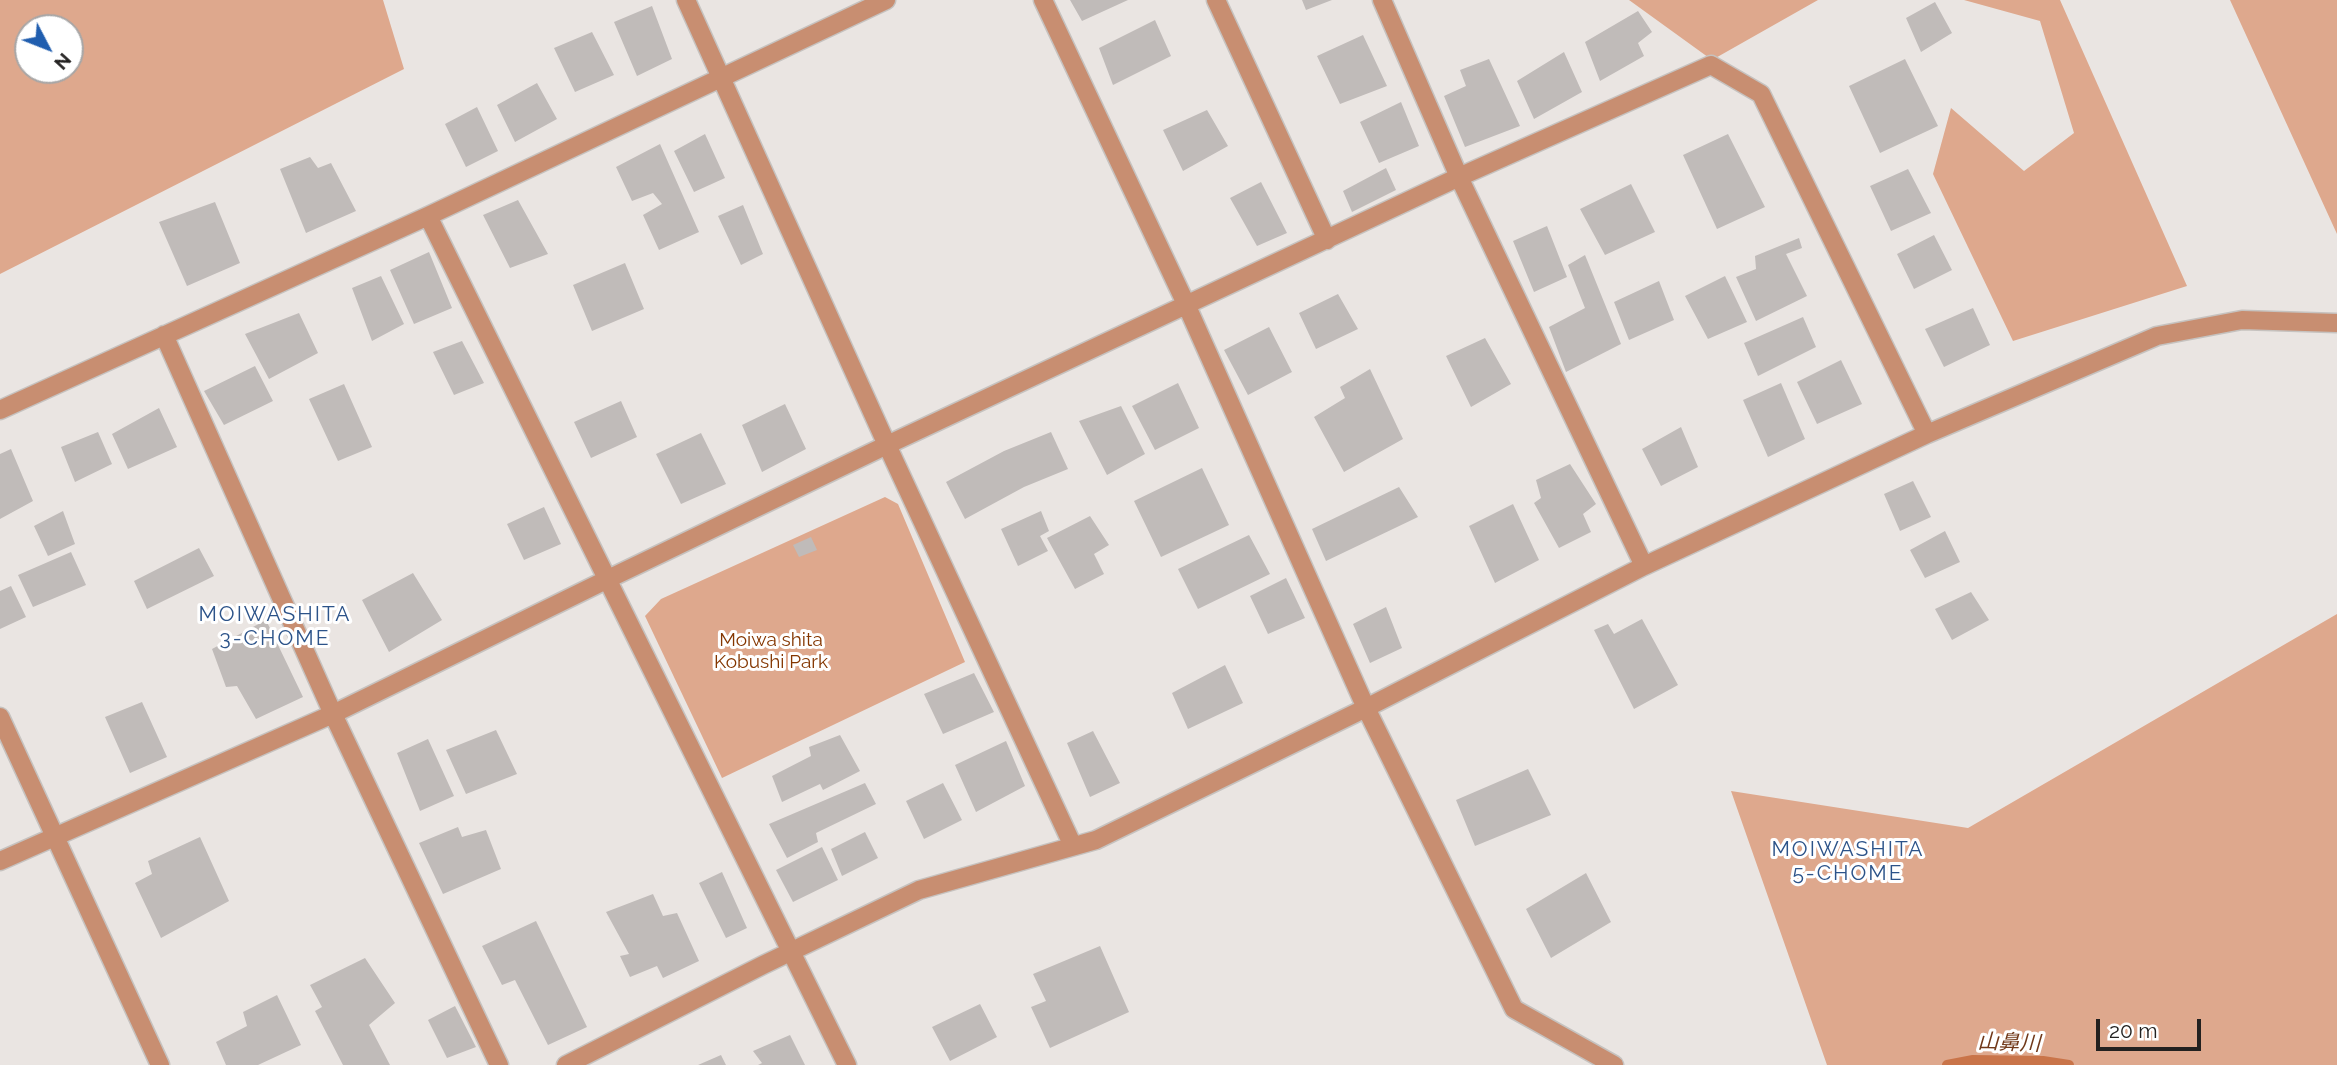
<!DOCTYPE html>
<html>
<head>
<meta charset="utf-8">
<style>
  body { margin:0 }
  #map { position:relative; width:2337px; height:1065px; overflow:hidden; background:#eae5e2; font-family:Raleway,sans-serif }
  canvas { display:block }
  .north { position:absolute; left:14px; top:14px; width:70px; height:70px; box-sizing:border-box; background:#fff; border:2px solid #a7a6a6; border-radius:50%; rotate:132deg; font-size:19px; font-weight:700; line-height:28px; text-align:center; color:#232120 }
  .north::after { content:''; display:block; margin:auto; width:24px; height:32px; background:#205eaf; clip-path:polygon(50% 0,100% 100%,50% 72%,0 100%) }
  .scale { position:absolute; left:2096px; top:1019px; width:105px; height:32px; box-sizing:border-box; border:4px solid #232120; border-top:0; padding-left:9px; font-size:21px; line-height:24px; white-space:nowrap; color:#232120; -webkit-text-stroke:5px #fff; paint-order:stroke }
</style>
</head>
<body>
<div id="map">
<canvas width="2337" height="1065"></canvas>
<div class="north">N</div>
<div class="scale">20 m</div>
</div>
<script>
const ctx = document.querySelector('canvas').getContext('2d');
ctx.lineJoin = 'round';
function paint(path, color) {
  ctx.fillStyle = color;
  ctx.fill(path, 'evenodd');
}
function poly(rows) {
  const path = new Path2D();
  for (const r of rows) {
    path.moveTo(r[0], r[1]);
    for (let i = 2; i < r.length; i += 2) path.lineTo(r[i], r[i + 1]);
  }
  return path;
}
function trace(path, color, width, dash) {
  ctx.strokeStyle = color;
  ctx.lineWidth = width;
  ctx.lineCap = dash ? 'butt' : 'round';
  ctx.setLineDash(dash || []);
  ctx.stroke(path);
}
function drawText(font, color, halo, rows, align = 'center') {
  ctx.font = font + ' Raleway,"Noto Sans JP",sans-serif';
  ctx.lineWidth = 6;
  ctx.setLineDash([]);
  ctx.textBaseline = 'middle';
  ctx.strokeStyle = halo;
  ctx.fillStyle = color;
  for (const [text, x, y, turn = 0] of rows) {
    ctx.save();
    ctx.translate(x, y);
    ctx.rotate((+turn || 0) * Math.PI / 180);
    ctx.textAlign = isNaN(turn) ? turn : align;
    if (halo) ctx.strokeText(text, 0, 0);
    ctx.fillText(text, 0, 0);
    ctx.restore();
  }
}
const green = poly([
  [0,0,383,0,404,69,0,274],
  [28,28,70,28,70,70,28,70],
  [1629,0,1818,0,1712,60],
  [1964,0,2060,0,2187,286,2013,341,1933,174,1951,108,2024,171,2074,133,2040,21],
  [2230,0,2337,0,2337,234],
  [885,497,898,504,965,662,722,778,645,616,661,599],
  [2337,614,2337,1065,1827,1065,1731,791,1968,828]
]);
const stream = poly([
  [1947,1065,1973,1060,2043,1061,2069,1065]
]);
const building = poly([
  [1070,0,1128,0,1082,21],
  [1302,0,1332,0,1306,10],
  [1935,2,1952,33,1921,52,1906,18],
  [652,6,672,59,637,76,614,22],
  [1638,11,1652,32,1638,43,1644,56,1600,81,1585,42],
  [1155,20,1171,56,1113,85,1099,48],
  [592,32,614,75,575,92,554,48],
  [1363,35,1387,86,1340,104,1317,56],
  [1564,52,1582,92,1534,119,1517,81],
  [1489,59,1520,126,1465,147,1444,96,1466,86,1460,70],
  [1905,59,1938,126,1880,153,1849,86],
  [537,83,557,119,515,142,497,105],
  [1401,102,1419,146,1379,163,1360,122],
  [477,107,498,151,466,167,445,124],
  [1207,110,1228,146,1183,171,1163,130],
  [705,134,725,178,694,192,674,151],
  [1728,134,1765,207,1717,229,1683,155],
  [660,144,699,232,659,250,643,215,662,204,653,193,632,201,616,167],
  [310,157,318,168,331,163,356,211,306,233,280,169],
  [1386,168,1396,190,1352,212,1343,191],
  [1908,169,1931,213,1891,231,1870,186],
  [1261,182,1287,233,1257,246,1230,198],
  [1631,184,1655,232,1605,255,1580,209],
  [518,200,548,254,510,268,483,215],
  [215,202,240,263,187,286,159,222],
  [743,205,763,254,741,265,718,216],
  [1547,226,1567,277,1534,292,1513,241],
  [1934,235,1952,270,1914,289,1897,254],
  [1799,238,1802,248,1786,254,1807,296,1756,321,1736,277,1756,269,1755,256],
  [429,252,452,308,414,324,390,270],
  [1585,255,1621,344,1566,372,1549,327,1585,308,1568,265],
  [625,263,644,309,592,331,573,285],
  [381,276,404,324,372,341,352,288],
  [1725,276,1747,322,1708,339,1685,296],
  [1659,281,1674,320,1629,340,1614,302],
  [1338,294,1358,329,1316,349,1299,313],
  [1973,308,1990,345,1944,367,1925,329],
  [299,313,318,353,269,379,245,334],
  [1803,317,1816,347,1758,376,1744,343],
  [1269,327,1292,372,1248,395,1224,350],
  [1485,338,1511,384,1471,407,1446,356],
  [462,341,484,383,454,395,433,352],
  [1841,360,1862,404,1817,424,1797,382],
  [255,366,273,401,224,425,204,391],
  [1370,369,1403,439,1344,472,1314,417,1345,398,1340,387],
  [1178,383,1199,428,1155,450,1132,406],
  [1781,383,1805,439,1768,457,1743,400],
  [344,384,372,447,338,461,309,399],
  [621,401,637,437,591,458,574,422],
  [785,404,806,449,762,472,742,425],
  [1121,406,1145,454,1107,475,1079,421],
  [159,408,177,447,128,469,112,434],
  [1681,427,1698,467,1661,486,1642,449],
  [98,432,112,464,75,482,61,447],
  [1051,432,1068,469,1024,487,965,519,946,482,1004,451],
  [701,433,726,484,681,504,656,454],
  [11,449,33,501,0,519,0,454],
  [1570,464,1596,504,1583,514,1591,532,1559,548,1534,503,1541,498,1536,480],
  [1202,468,1229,525,1161,557,1134,501],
  [1913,481,1931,517,1900,531,1884,494],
  [1399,487,1418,517,1326,561,1312,529],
  [1513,504,1539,560,1495,583,1469,526],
  [544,507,561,544,524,560,507,524],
  [63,511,75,544,48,556,34,526],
  [1041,511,1049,531,1040,536,1048,551,1018,566,1001,529],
  [1090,516,1109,545,1094,554,1104,574,1075,589,1047,538],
  [1945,531,1960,562,1925,578,1910,550],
  [1249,535,1270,574,1198,609,1178,569],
  [811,537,817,550,799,557,793,545],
  [199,548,214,576,147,609,134,581],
  [71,552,86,585,33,607,18,575],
  [413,573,442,620,389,652,362,600],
  [1286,578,1305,618,1268,634,1250,596],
  [11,586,26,617,0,629,0,591],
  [1971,592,1989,620,1952,640,1935,609],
  [1386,607,1402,648,1370,663,1353,624],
  [1642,619,1678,685,1634,709,1594,630,1608,624,1614,634],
  [266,620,303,697,256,719,237,686,226,687,212,649],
  [1225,665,1243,703,1188,729,1172,693],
  [974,673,994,712,943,734,924,694],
  [142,702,167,757,130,773,105,717],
  [496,730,517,774,466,794,446,750],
  [1093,731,1120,783,1090,797,1067,743],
  [840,735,860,771,823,790,820,784,782,802,772,776,811,756,809,747],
  [428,739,454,796,420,811,397,753],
  [1006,741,1025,786,976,812,955,765],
  [1528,769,1551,815,1475,846,1456,800],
  [865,783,876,804,816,833,818,842,787,858,769,824],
  [943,783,962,820,924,839,906,801],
  [458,827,462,837,486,830,501,869,443,894,419,843],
  [865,832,878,858,842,876,831,849],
  [200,837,229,901,161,938,135,883,152,874,148,861],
  [822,847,838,880,793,902,776,870],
  [722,872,747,928,726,938,699,883],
  [1586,873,1611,922,1551,958,1526,909],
  [653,894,663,916,677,913,699,961,663,978,657,966,630,977,620,956,629,954,606,912],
  [536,921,587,1027,548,1045,515,980,502,985,482,946],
  [1100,946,1129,1012,1050,1048,1031,1007,1046,1001,1033,974],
  [365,958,395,1003,369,1025,390,1065,343,1065,315,1011,322,1007,310,985],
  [277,995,301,1045,258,1065,226,1065,216,1042,247,1026,243,1012],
  [980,1004,997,1037,950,1061,932,1027],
  [455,1006,476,1047,447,1058,428,1020],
  [790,1035,805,1065,758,1065,762,1063,753,1051],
  [721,1055,726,1065,698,1065]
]);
const street = poly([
  [686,0,887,445,1073,846],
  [1043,0,1186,304,1366,708,1514,1009,1614,1065],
  [1216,0,1327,240],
  [1382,0,1459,177,1644,566],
  [428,216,847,1065],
  [164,335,333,714,499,1065],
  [0,410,428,216,886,0],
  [0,717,160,1065],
  [0,861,333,714,606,580,887,445,1459,177,1711,65,1761,94,1927,434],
  [566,1065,763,965,919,890,1096,840,1366,708,1644,566,1927,434,2157,336,2242,320,2337,323]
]);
const parkNames = [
  ["Moiwa shita",771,640],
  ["Kobushi Park",771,662]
];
const neighbourhoodNames = [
  ["MOIWASHITA",275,615],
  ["3-CHOME",275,639],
  ["MOIWASHITA",1848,850],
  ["5-CHOME",1848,874]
];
const waterNames = [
  ["山鼻川",2009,1043,2]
];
paint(green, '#dea88d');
trace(stream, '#c97449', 10);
paint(building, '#c0bbb9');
trace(street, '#c6c2bf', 21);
trace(street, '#c88e71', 18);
drawText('19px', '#843600', '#fff', parkNames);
ctx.letterSpacing = '2px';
drawText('21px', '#2c5389', '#fff', neighbourhoodNames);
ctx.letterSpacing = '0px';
drawText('italic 21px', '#71391a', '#fff', waterNames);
</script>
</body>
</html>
